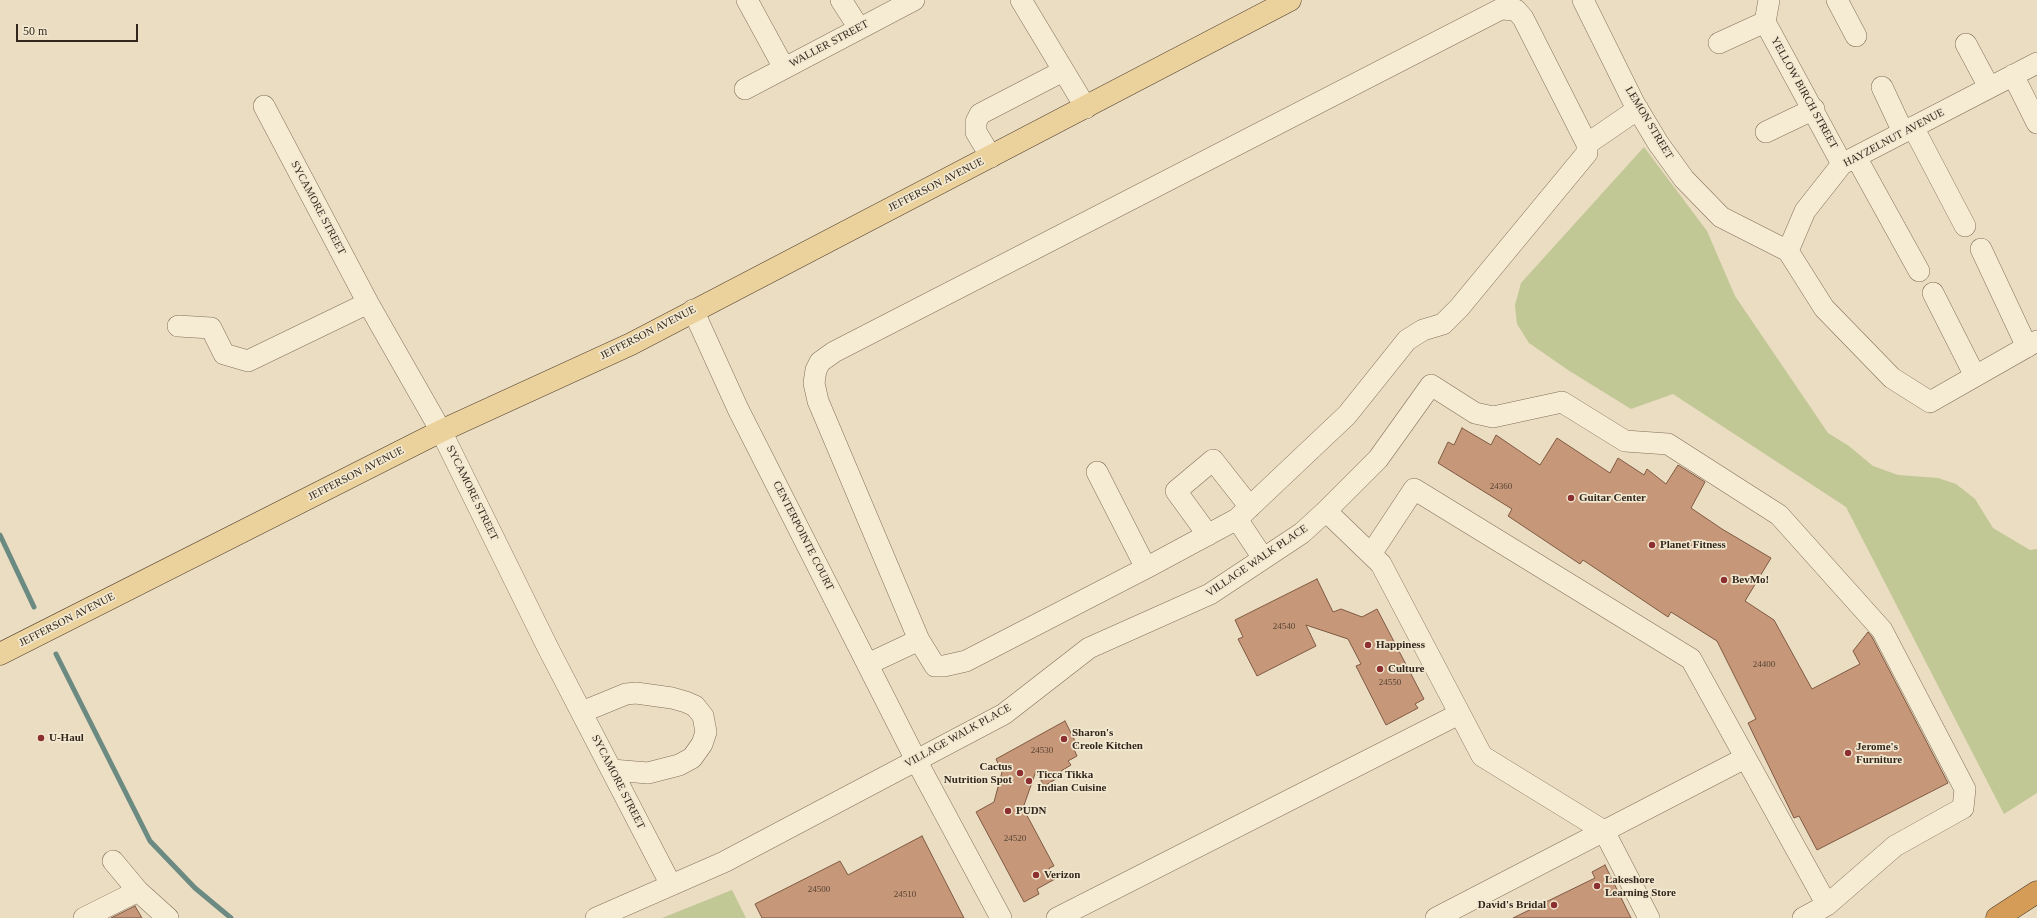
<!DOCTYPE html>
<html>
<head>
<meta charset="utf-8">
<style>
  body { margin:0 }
  #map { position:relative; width:2037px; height:918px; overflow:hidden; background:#eaddc1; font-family:Georgia,serif }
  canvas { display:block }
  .scale { position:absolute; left:16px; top:24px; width:122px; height:18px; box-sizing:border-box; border:2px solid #33271d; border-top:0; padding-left:5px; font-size:12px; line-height:14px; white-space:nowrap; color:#33271d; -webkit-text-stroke:3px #f2e8d0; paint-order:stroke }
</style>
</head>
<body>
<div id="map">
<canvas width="2037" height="918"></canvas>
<div class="scale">50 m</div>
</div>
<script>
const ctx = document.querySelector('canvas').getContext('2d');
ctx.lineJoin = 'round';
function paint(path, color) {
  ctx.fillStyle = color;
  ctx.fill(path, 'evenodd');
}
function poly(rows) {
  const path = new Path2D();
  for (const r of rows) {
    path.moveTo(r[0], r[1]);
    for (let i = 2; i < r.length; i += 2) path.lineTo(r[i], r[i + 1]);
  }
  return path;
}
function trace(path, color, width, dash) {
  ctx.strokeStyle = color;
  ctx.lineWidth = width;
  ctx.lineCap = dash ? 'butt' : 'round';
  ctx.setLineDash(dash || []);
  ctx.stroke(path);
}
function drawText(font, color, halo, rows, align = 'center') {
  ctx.font = font + ' Georgia,serif';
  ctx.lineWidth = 3.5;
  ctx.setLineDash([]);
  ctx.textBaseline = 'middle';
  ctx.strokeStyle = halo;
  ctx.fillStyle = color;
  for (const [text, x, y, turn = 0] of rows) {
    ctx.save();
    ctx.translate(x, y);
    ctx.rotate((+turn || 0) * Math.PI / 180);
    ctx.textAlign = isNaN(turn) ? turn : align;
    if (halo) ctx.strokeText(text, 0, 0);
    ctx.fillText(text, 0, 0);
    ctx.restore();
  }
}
const green = poly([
  [1644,147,1707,231,1735,296,1828,433,1849,446,1873,466,1898,475,1938,478,1956,484,1975,499,1993,528,2030,550,2037,549,2037,793,2004,814,1846,507,1673,394,1631,409,1568,370,1529,343,1517,324,1515,305,1521,283],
  [732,890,746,918,662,918]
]);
const stream = poly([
  [0,535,34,607],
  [56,654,150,841,195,888,231,918]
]);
const building = poly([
  [1462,428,1491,445,1496,435,1540,465,1557,438,1610,473,1618,458,1644,475,1647,469,1666,484,1678,465,1705,482,1691,508,1722,529,1771,558,1745,601,1774,620,1812,689,1860,664,1853,651,1868,632,1872,637,1948,783,1817,850,1799,816,1794,818,1748,723,1756,719,1717,641,1671,612,1668,617,1583,560,1580,564,1508,516,1512,509,1438,463,1448,442,1454,445,1462,428],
  [1317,579,1333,612,1341,609,1362,617,1377,609,1424,699,1415,704,1418,708,1386,725,1356,666,1361,664,1348,639,1306,625,1316,646,1257,676,1238,639,1243,637,1235,620,1317,579],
  [1065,721,1077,745,1073,747,1077,756,1068,761,1071,765,1061,771,1063,775,1044,786,1036,771,1023,808,1054,866,1049,868,1055,879,1037,889,1039,894,1024,902,976,812,994,802,1002,772,996,759,1065,721],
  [922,836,964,918,762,918,755,904,840,861,848,875,922,836],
  [1605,865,1631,918,1513,918,1595,878,1592,872,1605,865],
  [135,906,142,918,111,918,135,906]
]);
const minor = poly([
  [747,0,784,68],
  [841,0,859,28],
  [1021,0,1086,108],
  [1583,0,1634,103,1658,143,1684,179,1721,217,1788,251,1824,308,1892,378,1930,402,2037,341],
  [1837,0,1856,36],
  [1765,22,1842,164],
  [1765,22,1769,0],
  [1719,43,1765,22],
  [1966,44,1989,87],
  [2013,75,2037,123],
  [1882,87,1903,132],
  [745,89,914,0],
  [264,106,368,303,441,431,548,648,671,885],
  [1913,127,1965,226],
  [1766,132,1814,109],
  [1587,144,1638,109],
  [991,157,976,132,976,122,980,114,1063,71],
  [1856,157,1919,271],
  [1981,249,2027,347],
  [1788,251,1805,211,1842,164,2037,63],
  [1933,293,1975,376],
  [693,310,738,409,916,760,1001,918],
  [178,326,211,328,224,354,248,361,368,303],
  [1326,511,1381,564,1482,756,1604,831,1649,918],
  [1237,519,1263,558],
  [1208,535,1176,491,1213,460,1250,507],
  [1371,554,1414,489,1691,659,1827,905],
  [919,640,818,401,814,383,816,370,820,362,834,352,1501,9,1516,10,1523,18,1587,144,1587,153,1459,308,1443,324,1423,330,1407,340,1347,415,1237,519,1146,568],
  [868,664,919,640,935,666,944,666,966,661,1146,568,1097,472],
  [582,712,626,694,636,693,672,698,686,702,695,706,703,716,706,732,702,744,692,758,679,765,648,773,612,770],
  [113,861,138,891,168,918],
  [84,918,138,891],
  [596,918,724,862,1004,714,1089,648,1210,594,1302,533,1326,511,1378,459,1431,385,1475,413,1493,417,1562,402,1625,441,1668,444,1779,515,1882,630,1965,789,1963,808,1895,846,1827,905,1803,918],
  [1057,918,1459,714],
  [1436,918,1745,758]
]);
const major = poly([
  [0,654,441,431,631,344,1290,0]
]);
const highway = poly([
  [1997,918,2037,892]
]);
const markers = [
  [1571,498,4,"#8c2f30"],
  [1652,545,4,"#8c2f30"],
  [1724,580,4,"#8c2f30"],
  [1368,645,4,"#8c2f30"],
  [1380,669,4,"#8c2f30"],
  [41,738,4,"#8c2f30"],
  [1064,739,4,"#8c2f30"],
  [1848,753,4,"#8c2f30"],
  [1020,773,4,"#8c2f30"],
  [1029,781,4,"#8c2f30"],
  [1008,811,4,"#8c2f30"],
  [1036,875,4,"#8c2f30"],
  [1597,886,4,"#8c2f30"],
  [1554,905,4,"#8c2f30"]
];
const numberNames = [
  ["24360",1501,487],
  ["24540",1284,627],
  ["24400",1764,665],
  ["24550",1390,683],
  ["24530",1042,751],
  ["24520",1015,839],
  ["24500",819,890],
  ["24510",905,895]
];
const streetNames = [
  ["WALLER STREET",829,44,-28],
  ["YELLOW BIRCH STREET",1804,93,61],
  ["LEMON STREET",1649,123,59],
  ["HAYZELNUT AVENUE",1894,138,-28],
  ["JEFFERSON AVENUE",936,185,-27],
  ["SYCAMORE STREET",318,208,62],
  ["JEFFERSON AVENUE",648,333,-27],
  ["JEFFERSON AVENUE",356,474,-27],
  ["SYCAMORE STREET",472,493,64],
  ["CENTERPOINTE COURT",803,536,63],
  ["VILLAGE WALK PLACE",1257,561,-34],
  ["JEFFERSON AVENUE",67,620,-27],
  ["VILLAGE WALK PLACE",958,736,-29],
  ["SYCAMORE STREET",618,782,63]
];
const poiNames = [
  ["Guitar Center",1579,498],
  ["Planet Fitness",1660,545],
  ["BevMo!",1732,580],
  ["Happiness",1376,645],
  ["Culture",1388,669],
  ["Sharon's",1072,733],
  ["Creole Kitchen",1072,746],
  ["U-Haul",49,738],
  ["Jerome's",1856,747],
  ["Furniture",1856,760],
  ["Cactus",1012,767,"right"],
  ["Nutrition Spot",1012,780,"right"],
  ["Ticca Tikka",1037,775],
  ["Indian Cuisine",1037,788],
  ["PUDN",1016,811],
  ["Verizon",1044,875],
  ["Lakeshore",1605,880],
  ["Learning Store",1605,893],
  ["David's Bridal",1546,905,"right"]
];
paint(green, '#c2c796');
trace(stream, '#6b8a82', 5);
paint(building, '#c69879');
trace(building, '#7f5942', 1);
trace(minor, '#826f5a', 22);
trace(major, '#503d2e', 23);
trace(highway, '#503d2e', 23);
trace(minor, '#f6ebd3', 21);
trace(major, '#ebd19b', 22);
trace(highway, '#d49c57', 22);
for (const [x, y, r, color] of markers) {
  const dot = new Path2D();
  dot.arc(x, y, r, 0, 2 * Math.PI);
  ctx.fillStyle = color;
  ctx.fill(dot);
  trace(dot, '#f2e8d0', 1.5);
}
drawText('9px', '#584334', null, numberNames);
drawText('11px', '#33271d', '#f2e8d0', streetNames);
drawText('bold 11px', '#33271d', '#f2e8d0', poiNames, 'left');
</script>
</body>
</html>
